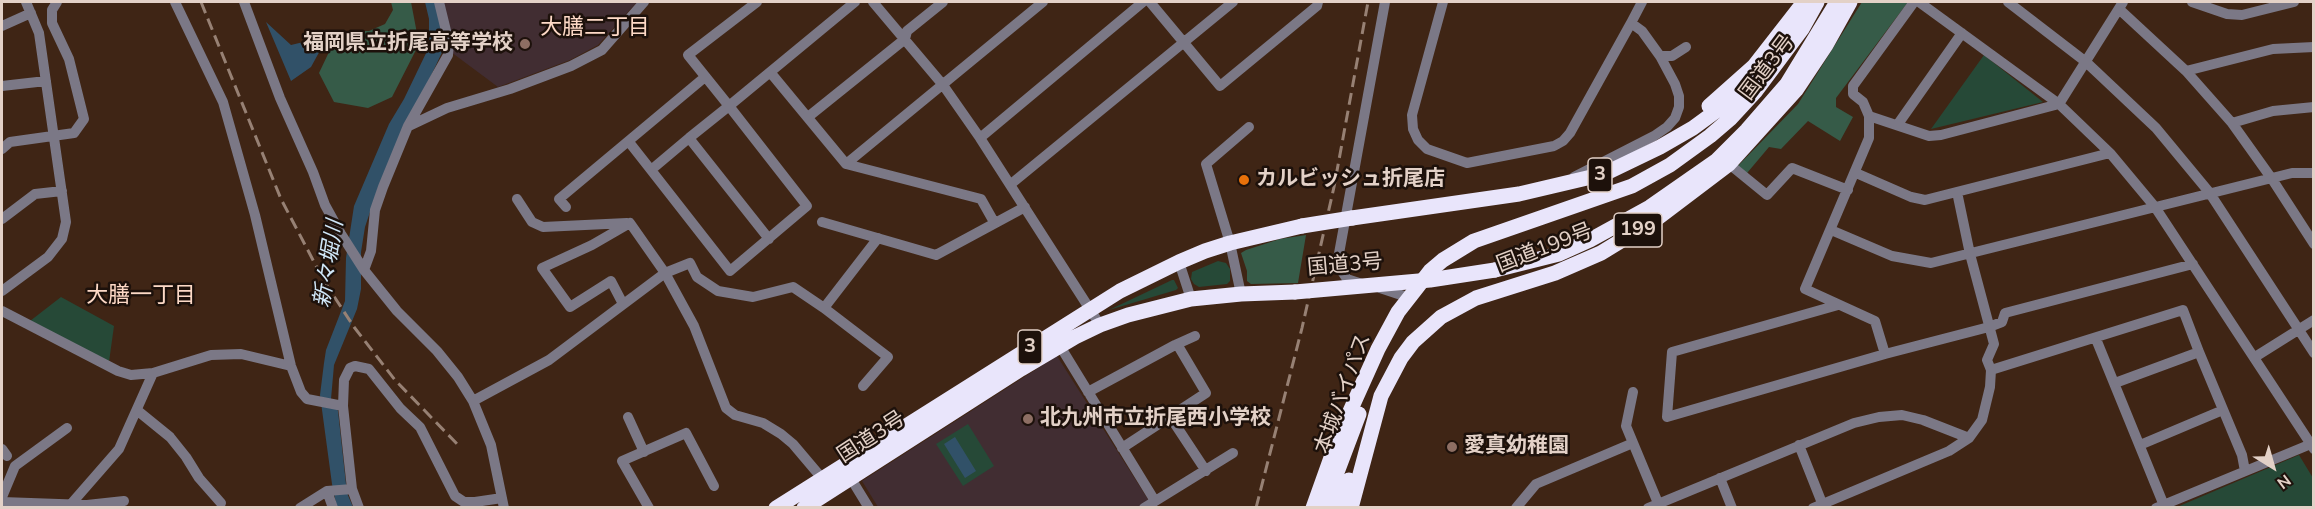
<!DOCTYPE html>
<html>
<head>
<meta charset="utf-8">
<style>
  body { margin:0 }
  #map { position:relative; width:2315px; height:509px; overflow:hidden; background:#3f2515; font-family:"Nunito Sans",sans-serif }
  canvas { display:block }
  .frame { position:absolute; inset:0; border:3px solid #e3d1c7; pointer-events:none }
  .north { position:absolute; left:2243px; top:437px; width:60px; height:60px; -webkit-text-stroke:4px #1d110b; paint-order:stroke; rotate:143deg; font-size:16px; font-weight:700; line-height:24px; text-align:center; color:#e3d1c7 }
  .north::after { content:''; display:block; margin:auto; width:21px; height:27px; background:#e3d1c7; clip-path:polygon(50% 0,100% 100%,50% 72%,0 100%) }
</style>
</head>
<body>
<div id="map">
<canvas width="2315" height="509"></canvas>
<div class="frame"></div>
<div class="north">N</div>
</div>
<script>
const ctx = document.querySelector('canvas').getContext('2d');
ctx.lineJoin = 'round';
function paint(path, color) {
  ctx.fillStyle = color;
  ctx.fill(path, 'evenodd');
}
function poly(rows) {
  const path = new Path2D();
  for (const r of rows) {
    path.moveTo(r[0], r[1]);
    for (let i = 2; i < r.length; i += 2) path.lineTo(r[i], r[i + 1]);
  }
  return path;
}
function trace(path, color, width, dash) {
  ctx.strokeStyle = color;
  ctx.lineWidth = width;
  ctx.lineCap = dash ? 'butt' : 'round';
  ctx.setLineDash(dash || []);
  ctx.stroke(path);
}
function drawText(font, color, halo, rows, align = 'center') {
  ctx.font = font + ' "Nunito Sans","Noto Sans JP",sans-serif';
  ctx.lineWidth = 5;
  ctx.setLineDash([]);
  ctx.textBaseline = 'middle';
  ctx.strokeStyle = halo;
  ctx.fillStyle = color;
  for (const [text, x, y, turn = 0] of rows) {
    ctx.save();
    ctx.translate(x, y);
    ctx.rotate((+turn || 0) * Math.PI / 180);
    ctx.textAlign = isNaN(turn) ? turn : align;
    if (halo) ctx.strokeText(text, 0, 0);
    ctx.fillText(text, 0, 0);
    ctx.restore();
  }
}
const education = poly([
  [442,2,637,2,598,45,570,60,498,87,451,52],
  [1057,356,1149,501,1139,508,878,507,862,481]
]);
const green = poly([
  [1984,55,2043,102,1931,129],
  [1218,261,1226,263,1230,269,1230,281,1227,284,1199,287,1194,284,1191,279,1192,272],
  [1172,280,1174,280,1178,288,1176,290,1109,310],
  [61,297,114,326,109,362,30,321],
  [968,424,994,466,963,486,936,444],
  [2299,455,2313,478,2313,507,2177,507]
]);
const forest = poly([
  [391,2,411,2,419,44,392,97,368,108,334,102,319,73,339,31,369,31,385,24,393,10],
  [1862,2,1908,2,1836,98,1836,107,1853,117,1840,141,1808,121,1781,149,1769,147,1742,179,1732,172,1798,104],
  [1306,235,1298,283,1251,284,1247,281,1247,271,1241,253,1246,250,1280,239]
]);
const water = poly([
  [425,2,436,2,445,46,378,188,365,227,361,252,361,289,357,309,334,365,331,399,338,411,347,493,353,507,337,508,332,484,320,395,324,363,326,350,345,301,346,258,354,206,389,124,404,99,429,47,429,19],
  [266,22,291,45,328,36,311,67,291,81],
  [955,437,976,471,965,478,944,444]
]);
const minor = poly([
  [175,2,223,102,255,215,291,366,301,392,307,399,343,406],
  [244,2,280,98,313,172,325,205,341,234,364,270,397,311,437,351,458,377,473,401,491,445,504,508],
  [757,2,688,55,729,106,807,206,730,271,651,170,689,138,729,106,855,2],
  [873,2,943,85,980,138,1100,325],
  [1150,2,1220,86,1317,6,1318,2],
  [1443,2,1412,115,1413,129,1418,140,1427,149,1467,163,1554,146,1563,141,1570,133,1631,23],
  [1919,2,2059,104,2110,153,2155,207,2314,449],
  [2008,2,2086,62,2156,128,2209,192,2314,353],
  [2192,2,2227,14,2242,15,2294,2],
  [2119,9,2186,71,2232,123,2272,179,2314,244],
  [2,26,31,13],
  [1660,56,1672,56,1686,47],
  [2186,71,2273,49,2314,47],
  [770,72,846,164,981,199,994,222],
  [2,86,46,81],
  [1869,116,1929,136,1941,135,2059,104,2123,2],
  [808,117,905,39,907,31,943,2],
  [2232,123,2273,111,2314,107],
  [1898,124,1962,33],
  [409,126,447,108,510,89,571,66,602,50,644,2],
  [689,138,769,239],
  [980,138,1143,2],
  [629,142,651,170],
  [2,149,10,142,74,133,84,119,69,59,52,23,52,10,57,2],
  [846,164,1043,2],
  [1729,164,1767,195,1792,168,1848,190],
  [1856,173,1911,197,1925,200,2110,153],
  [1574,177,1654,136,1667,127,1675,118,1679,107,1679,96,1675,84,1660,56,1642,31,1631,23,1642,2],
  [1011,184,1233,2],
  [517,199,532,222,543,227,627,223],
  [566,207,559,199,705,77],
  [2,219,35,194,62,191],
  [822,222,936,255,1025,207],
  [1831,230,1892,256,1931,263,2292,173,2314,173],
  [1179,262,1191,299],
  [364,270,371,251,375,210,383,187,408,126,448,55,449,43,439,2],
  [1362,284,1347,279,1339,267,1338,259,1385,2],
  [1380,288,1407,297],
  [2,291,48,257,62,239,66,222,39,33,26,2],
  [1241,294,1230,243,1206,164,1249,127],
  [623,304,611,281,570,307,542,268,592,245,630,223,665,273,694,326,726,408,735,415,763,423,781,434,793,444,826,483],
  [1838,305,1672,352,1667,417,1885,354,1989,327,2002,322,2005,313,2193,264],
  [824,308,878,238],
  [2,311,118,371,131,375,153,373,211,355,241,354,291,366],
  [2096,339,2165,508],
  [1060,346,1155,501],
  [1885,354,1875,321,1805,289,1869,138,1869,116,1863,102,1853,94,1853,86,1914,2],
  [2255,357,2314,320],
  [1991,370,2183,310,2199,352],
  [2115,383,2199,352,2242,455,2245,471],
  [1088,392,1175,345,1195,336],
  [1633,392,1626,426,1658,503],
  [473,401,549,360,665,273,690,263,697,277,718,291,753,297,793,287,824,308,888,357,863,386],
  [138,411,170,437,186,457,199,478,221,503],
  [628,417,644,452],
  [1171,418,1206,471],
  [1799,445,1824,508],
  [2140,445,2223,410],
  [1122,448,1206,393,1177,344],
  [2,449,7,456],
  [850,477,869,508],
  [1720,478,1732,508],
  [327,491,333,508],
  [2,497,15,466,67,428],
  [2,502,87,505,124,501],
  [71,504,119,449,153,373],
  [300,508,327,491,352,489],
  [359,508,352,489,343,406,344,380,350,368,355,366,369,369,400,408,420,427,455,496,464,502,475,502,502,498],
  [649,508,622,461,686,433,714,486],
  [1144,508,1233,453],
  [1516,508,1536,484,1633,443],
  [1648,508,1854,423,1879,417,1902,415,1923,420,1969,438],
  [1813,508,1949,451,1969,438,1982,420,1990,387,1991,370,1987,360,1994,344,1970,254,1957,192],
  [2156,508,2311,444]
]);
const highway = poly([
  [1796,35,1802,29,1817,2],
  [1709,106,1754,66,1804,2],
  [1352,218,1519,194,1604,174,1660,147,1693,128,1738,95,1754,78],
  [1495,270,1559,254,1590,240,1650,207,1716,161,1747,130,1787,84,1837,2],
  [1325,504,1359,414],
  [776,508,1120,291,1179,262,1205,251,1230,243,1302,226],
  [804,508,1021,369,1075,337,1100,325,1128,315,1191,299,1241,294,1295,292],
  [1313,508,1338,438,1378,349,1398,312,1430,271,1443,260,1474,241,1632,186,1670,165,1710,136,1731,118,1755,92,1802,29],
  [1338,508,1349,480],
  [1351,508,1381,396,1401,358,1413,342,1441,317,1476,298,1555,273,1601,253,1655,220,1729,164,1796,90,1826,45,1850,2]
]);
const rail = poly([
  [201,2,281,199,324,281,354,327,395,380,461,448],
  [1256,508,1302,328,1334,187,1368,2]
]);
const highwayBridge = poly([
  [1302,226,1352,218],
  [1295,292,1430,280,1495,270]
]);
const markers = [
  [525,44,6,"#8d6e63"],
  [1244,180,6,"#e8710a"],
  [1028,419,6,"#8d6e63"],
  [1452,447,6,"#8d6e63"]
];
const shields = [
  [1600,175,24],
  [1638,230,48],
  [1030,347,24]
];
const shieldNames = [
  ["3",1600,175],
  ["199",1638,230],
  ["3",1030,347]
];
const poiNames = [
  ["福岡県立折尾高等学校",513,44,"right"],
  ["カルビッシュ折尾店",1256,180],
  ["北九州市立折尾西小学校",1040,419],
  ["愛真幼稚園",1464,447]
];
const streetNames = [
  ["国道3号",1768,68,-53],
  ["国道199号",1545,249,-21],
  ["国道3号",1345,266,-5],
  ["本城バイパス",1344,394,-70],
  ["国道3号",872,438,-33]
];
const neighbourhoodNames = [
  ["大膳二丁目",595,29],
  ["大膳一丁目",141,297]
];
const waterNames = [
  ["新々堀川",330,264,-81]
];
paint(education, '#412d32');
paint(green, '#264937');
paint(forest, '#365b48');
paint(water, '#315168');
trace(minor, '#7b7886', 10);
trace(highway, '#e9e5fb', 15);
trace(rail, '#978174', 3, [12, 6]);
trace(highwayBridge, '#e9e5fb', 15);
for (const [x, y, r, color] of markers) {
  const dot = new Path2D();
  dot.arc(x, y, r, 0, 2 * Math.PI);
  ctx.fillStyle = color;
  ctx.fill(dot);
  trace(dot, '#1d110b', 2);
}
for (const [x, y, w] of shields) {
  const box = new Path2D();
  box.roundRect(x - w / 2, y - 17, w, 34, 4.5);
  ctx.fillStyle = '#1d110b';
  ctx.fill(box);
  trace(box, '#e3d1c7', 1.5);
}
drawText('bold 20px', '#e3d1c7', null, shieldNames);
drawText('bold 21px', '#e3d1c7', '#1d110b', poiNames, 'left');
drawText('21px', '#e3d1c7', '#1d110b', streetNames);
drawText('22px', '#fdd9c6', '#1d110b', neighbourhoodNames);
drawText('italic 22px', '#d0e7f8', '#1d110b', waterNames);
</script>
</body>
</html>
